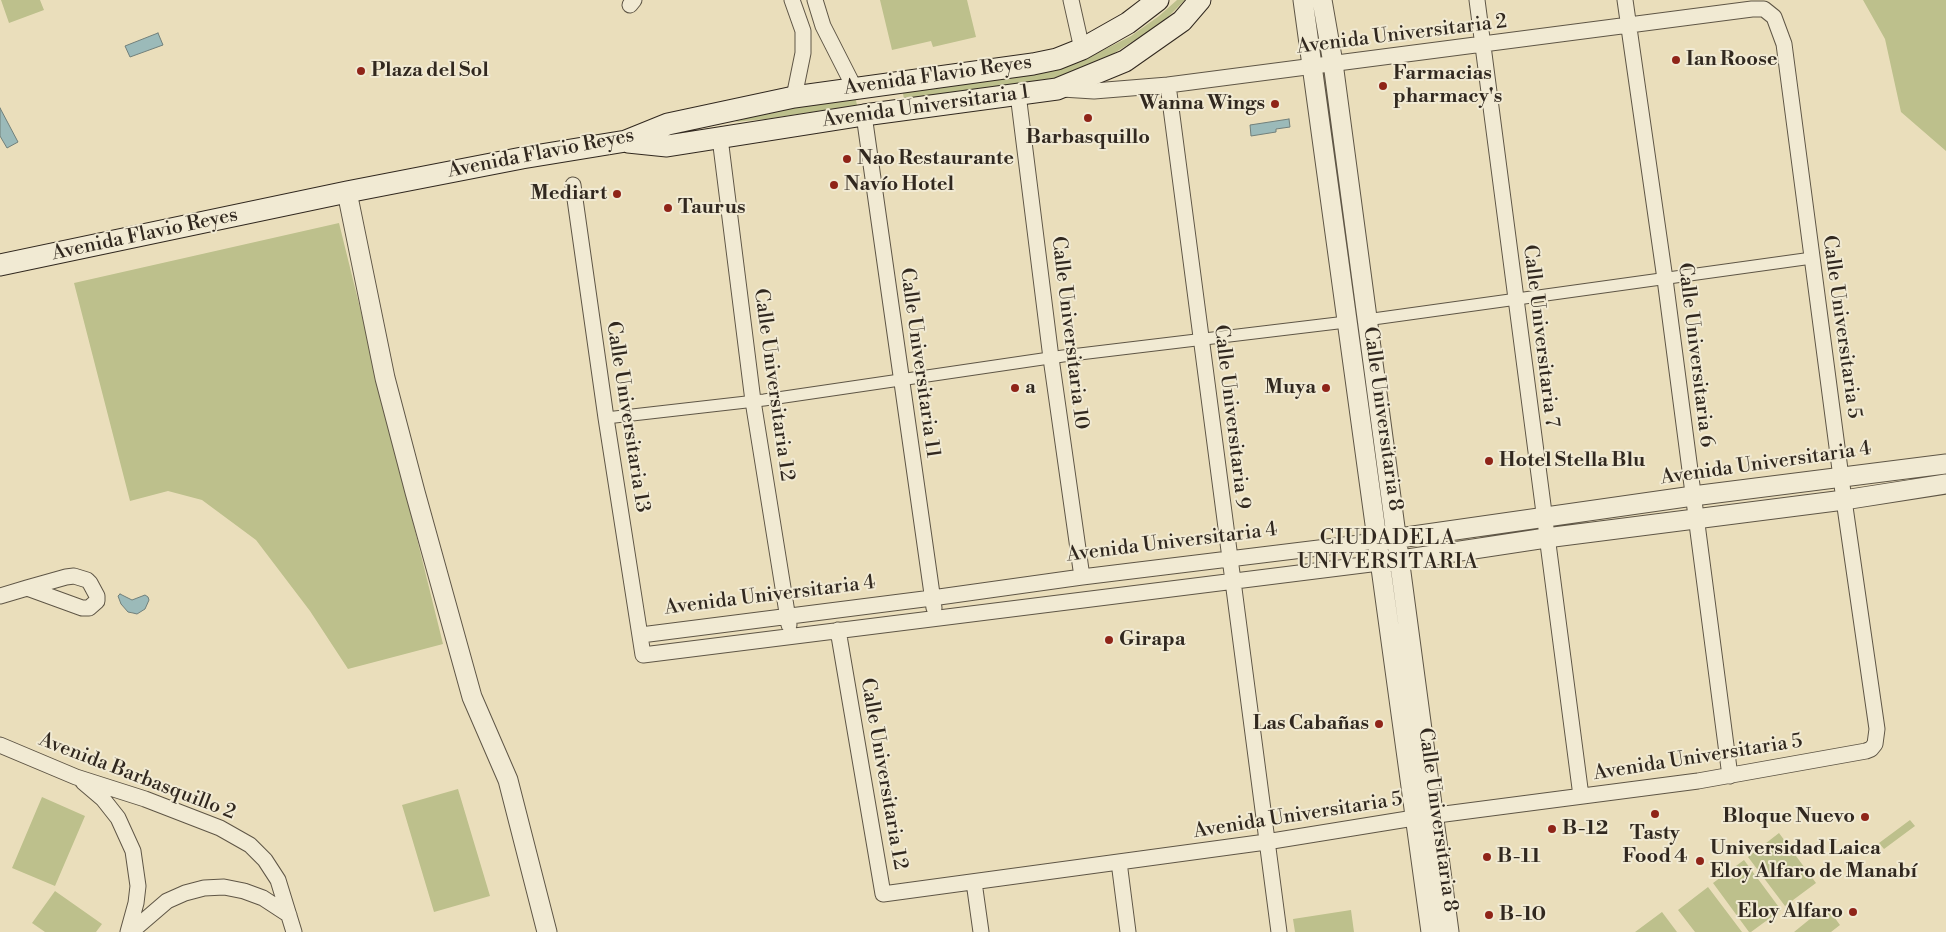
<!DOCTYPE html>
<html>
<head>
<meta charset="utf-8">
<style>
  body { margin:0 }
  canvas { display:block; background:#eadebb }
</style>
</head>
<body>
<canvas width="1946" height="932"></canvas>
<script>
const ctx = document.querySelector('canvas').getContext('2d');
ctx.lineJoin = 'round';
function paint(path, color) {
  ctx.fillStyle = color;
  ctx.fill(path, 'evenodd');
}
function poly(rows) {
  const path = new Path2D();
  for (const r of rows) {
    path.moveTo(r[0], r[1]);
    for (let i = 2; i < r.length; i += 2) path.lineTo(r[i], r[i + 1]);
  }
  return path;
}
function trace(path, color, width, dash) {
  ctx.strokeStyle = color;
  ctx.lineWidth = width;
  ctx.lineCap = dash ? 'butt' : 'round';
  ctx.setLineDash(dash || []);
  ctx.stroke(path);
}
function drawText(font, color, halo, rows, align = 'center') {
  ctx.font = font + ' "Libre Bodoni",serif';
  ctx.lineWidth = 4;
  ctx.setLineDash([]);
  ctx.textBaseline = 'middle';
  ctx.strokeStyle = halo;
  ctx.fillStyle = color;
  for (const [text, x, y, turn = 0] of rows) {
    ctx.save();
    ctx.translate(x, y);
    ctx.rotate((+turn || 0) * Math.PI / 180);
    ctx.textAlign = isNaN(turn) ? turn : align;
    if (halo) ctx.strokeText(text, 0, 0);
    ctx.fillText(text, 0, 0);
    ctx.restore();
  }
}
const green = poly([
  [1,0,40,0,44,10,9,23],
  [880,0,967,0,976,37,933,47,931,41,892,50],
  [1177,0,1185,0,1162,23,1108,57,1082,68,1054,78,904,100,903,93,1048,72,1080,62,1131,36,1159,16],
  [1863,0,1946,0,1946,151,1901,112,1885,39],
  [855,96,857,105,766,119,735,122,766,112],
  [339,223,443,644,348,669,310,611,256,540,202,500,168,491,130,501,74,283],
  [458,789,490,896,434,912,402,805],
  [42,797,85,816,55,886,12,868],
  [1910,820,1915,826,1884,849,1879,843],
  [1779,833,1816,883,1785,906,1748,857],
  [1744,860,1781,910,1751,932,1749,932,1713,883],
  [1708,887,1742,932,1695,932,1678,910],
  [55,891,102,924,96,932,45,932,32,923],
  [1826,906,1840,925,1831,932,1794,932],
  [1351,910,1354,932,1295,932,1293,919],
  [1662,912,1677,932,1635,932]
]);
const water = poly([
  [158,33,163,45,130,57,125,46,158,33],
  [0,108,18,142,7,148,0,136,0,108],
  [1289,119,1290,127,1276,129,1276,132,1251,136,1250,125,1289,119],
  [120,594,132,600,145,595,148,597,149,600,145,609,137,614,133,613,128,612,121,604,118,596,120,594]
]);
const pedestrian = poly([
  [1366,320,1812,258],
  [606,418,764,400,1063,356,1346,322]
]);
const minor = poly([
  [792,0,803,31,803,53,794,97],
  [815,0,823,26,854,87],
  [1071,0,1082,49],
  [1477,0,1581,796],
  [1625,0,1665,279,1730,776],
  [630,5,634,0],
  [1168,85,1279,932],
  [1018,94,1051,358,1082,577],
  [864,115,934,608],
  [720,138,753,401,789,625],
  [573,185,606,418,643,655,1379,563],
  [0,596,27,588,66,577,74,576,87,580,90,583,97,596,97,601,89,608,82,608,27,588],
  [838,630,883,894,1266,842,1414,818,1698,781,1866,751,1871,749,1875,744,1877,729,1844,500,1784,44,1774,17,1764,9,1752,9,1168,85,1094,91,1062,89],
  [641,635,932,598,1082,577,1376,541],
  [0,745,76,777,145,799,220,828,250,845,265,860,278,880,294,932],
  [83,782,103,799,118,818,133,851,138,886,136,903,128,932],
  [1119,862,1128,932],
  [974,882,981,932],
  [131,932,167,901,185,893,204,888,224,887,244,891,263,898,289,915]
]);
const tertiary = poly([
  [1303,0,1431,932],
  [1322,0,1333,63,1449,932],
  [347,192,385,378,415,492,472,697,508,780,547,932],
  [1385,540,1693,496,1946,464],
  [1388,562,1546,538,1844,500,1946,484]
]);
const secondary = poly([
  [628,142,667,146,864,115,1057,89,1125,61,1182,21,1200,0],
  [0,265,347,192,522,158,626,141,668,124,794,97,1033,64,1057,59,1082,49,1128,23,1158,0]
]);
const markers = [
  [1676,60,5,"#8f2418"],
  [361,71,5,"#8f2418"],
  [1383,86,5,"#8f2418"],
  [1275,104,5,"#8f2418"],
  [1088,118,5,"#8f2418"],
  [847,159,5,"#8f2418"],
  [834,185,5,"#8f2418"],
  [617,194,5,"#8f2418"],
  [668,208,5,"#8f2418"],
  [1015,388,5,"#8f2418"],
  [1326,388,5,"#8f2418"],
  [1489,461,5,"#8f2418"],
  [1109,640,5,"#8f2418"],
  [1379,724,5,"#8f2418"],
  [1655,814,5,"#8f2418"],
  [1865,817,5,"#8f2418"],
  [1552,829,5,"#8f2418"],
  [1487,857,5,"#8f2418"],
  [1700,861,5,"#8f2418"],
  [1853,912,5,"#8f2418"],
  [1489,915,5,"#8f2418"]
];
const streetNames = [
  ["Avenida Universitaria 2",1402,35,-7],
  ["Avenida Flavio Reyes",938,76,-8],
  ["Avenida Universitaria 1",926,107,-8],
  ["Avenida Flavio Reyes",541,154,-11],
  ["Avenida Flavio Reyes",145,235,-12],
  ["Calle Universitaria 5",1841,327,82],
  ["Calle Universitaria 10",1069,333,83],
  ["Calle Universitaria 7",1540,336,83],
  ["Calle Universitaria 6",1695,355,83],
  ["Calle Universitaria 11",919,363,82],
  ["Calle Universitaria 12",773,385,82],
  ["Calle Universitaria 13",627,417,81],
  ["Calle Universitaria 9",1231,417,83],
  ["Calle Universitaria 8",1382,419,82],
  ["Avenida Universitaria 4",1766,464,-8],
  ["Avenida Universitaria 4",1172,543,-7],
  ["Avenida Universitaria 4",770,596,-7],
  ["Avenida Universitaria 5",1698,758,-9],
  ["Calle Universitaria 12",883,774,80],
  ["Avenida Barbasquillo 2",137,777,21],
  ["Avenida Universitaria 5",1298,816,-9],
  ["Calle Universitaria 8",1437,820,82]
];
const poiNames = [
  ["Ian Roose",1686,60],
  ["Plaza del Sol",371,71],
  ["Farmacias",1393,74],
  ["pharmacy's",1393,97],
  ["Wanna Wings",1265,104,"right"],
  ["Barbasquillo",1088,138,"center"],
  ["Nao Restaurante",857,159],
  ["Navío Hotel",844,185],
  ["Mediart",607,194,"right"],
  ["Taurus",678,208],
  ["a",1025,388],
  ["Muya",1316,388,"right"],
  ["Hotel Stella Blu",1499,461],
  ["Girapa",1119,640],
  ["Las Cabañas",1369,724,"right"],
  ["Bloque Nuevo",1855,817,"right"],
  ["B-12",1562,829],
  ["Tasty",1655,834,"center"],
  ["Food 4",1655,857,"center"],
  ["Universidad Laica",1710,849],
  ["Eloy Alfaro de Manabí",1710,872],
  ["B-11",1497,857],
  ["Eloy Alfaro",1843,912,"right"],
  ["B-10",1499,915]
];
const neighbourhoodNames = [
  ["CIUDADELA",1388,539],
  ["UNIVERSITARIA",1388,563]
];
paint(green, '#bdc08c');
paint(water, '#9bbab9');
trace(water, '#71807b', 1);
trace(pedestrian, '#5f5646', 13);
trace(minor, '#5f5646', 17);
trace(tertiary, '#5f5646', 21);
trace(secondary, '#31281f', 23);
trace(pedestrian, '#f1ead3', 11);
trace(minor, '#f1ead3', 15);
trace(tertiary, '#f1ead3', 19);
trace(secondary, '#f1ead3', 21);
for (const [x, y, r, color] of markers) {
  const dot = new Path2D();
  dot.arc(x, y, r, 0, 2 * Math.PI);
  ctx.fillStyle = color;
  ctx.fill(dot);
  trace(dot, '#f1ead3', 2);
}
drawText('20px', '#31281f', '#f1ead3', streetNames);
drawText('bold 20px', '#31281f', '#f1ead3', poiNames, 'left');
ctx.letterSpacing = '1px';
drawText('21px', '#31281f', '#f1ead3', neighbourhoodNames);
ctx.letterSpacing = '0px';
</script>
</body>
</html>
